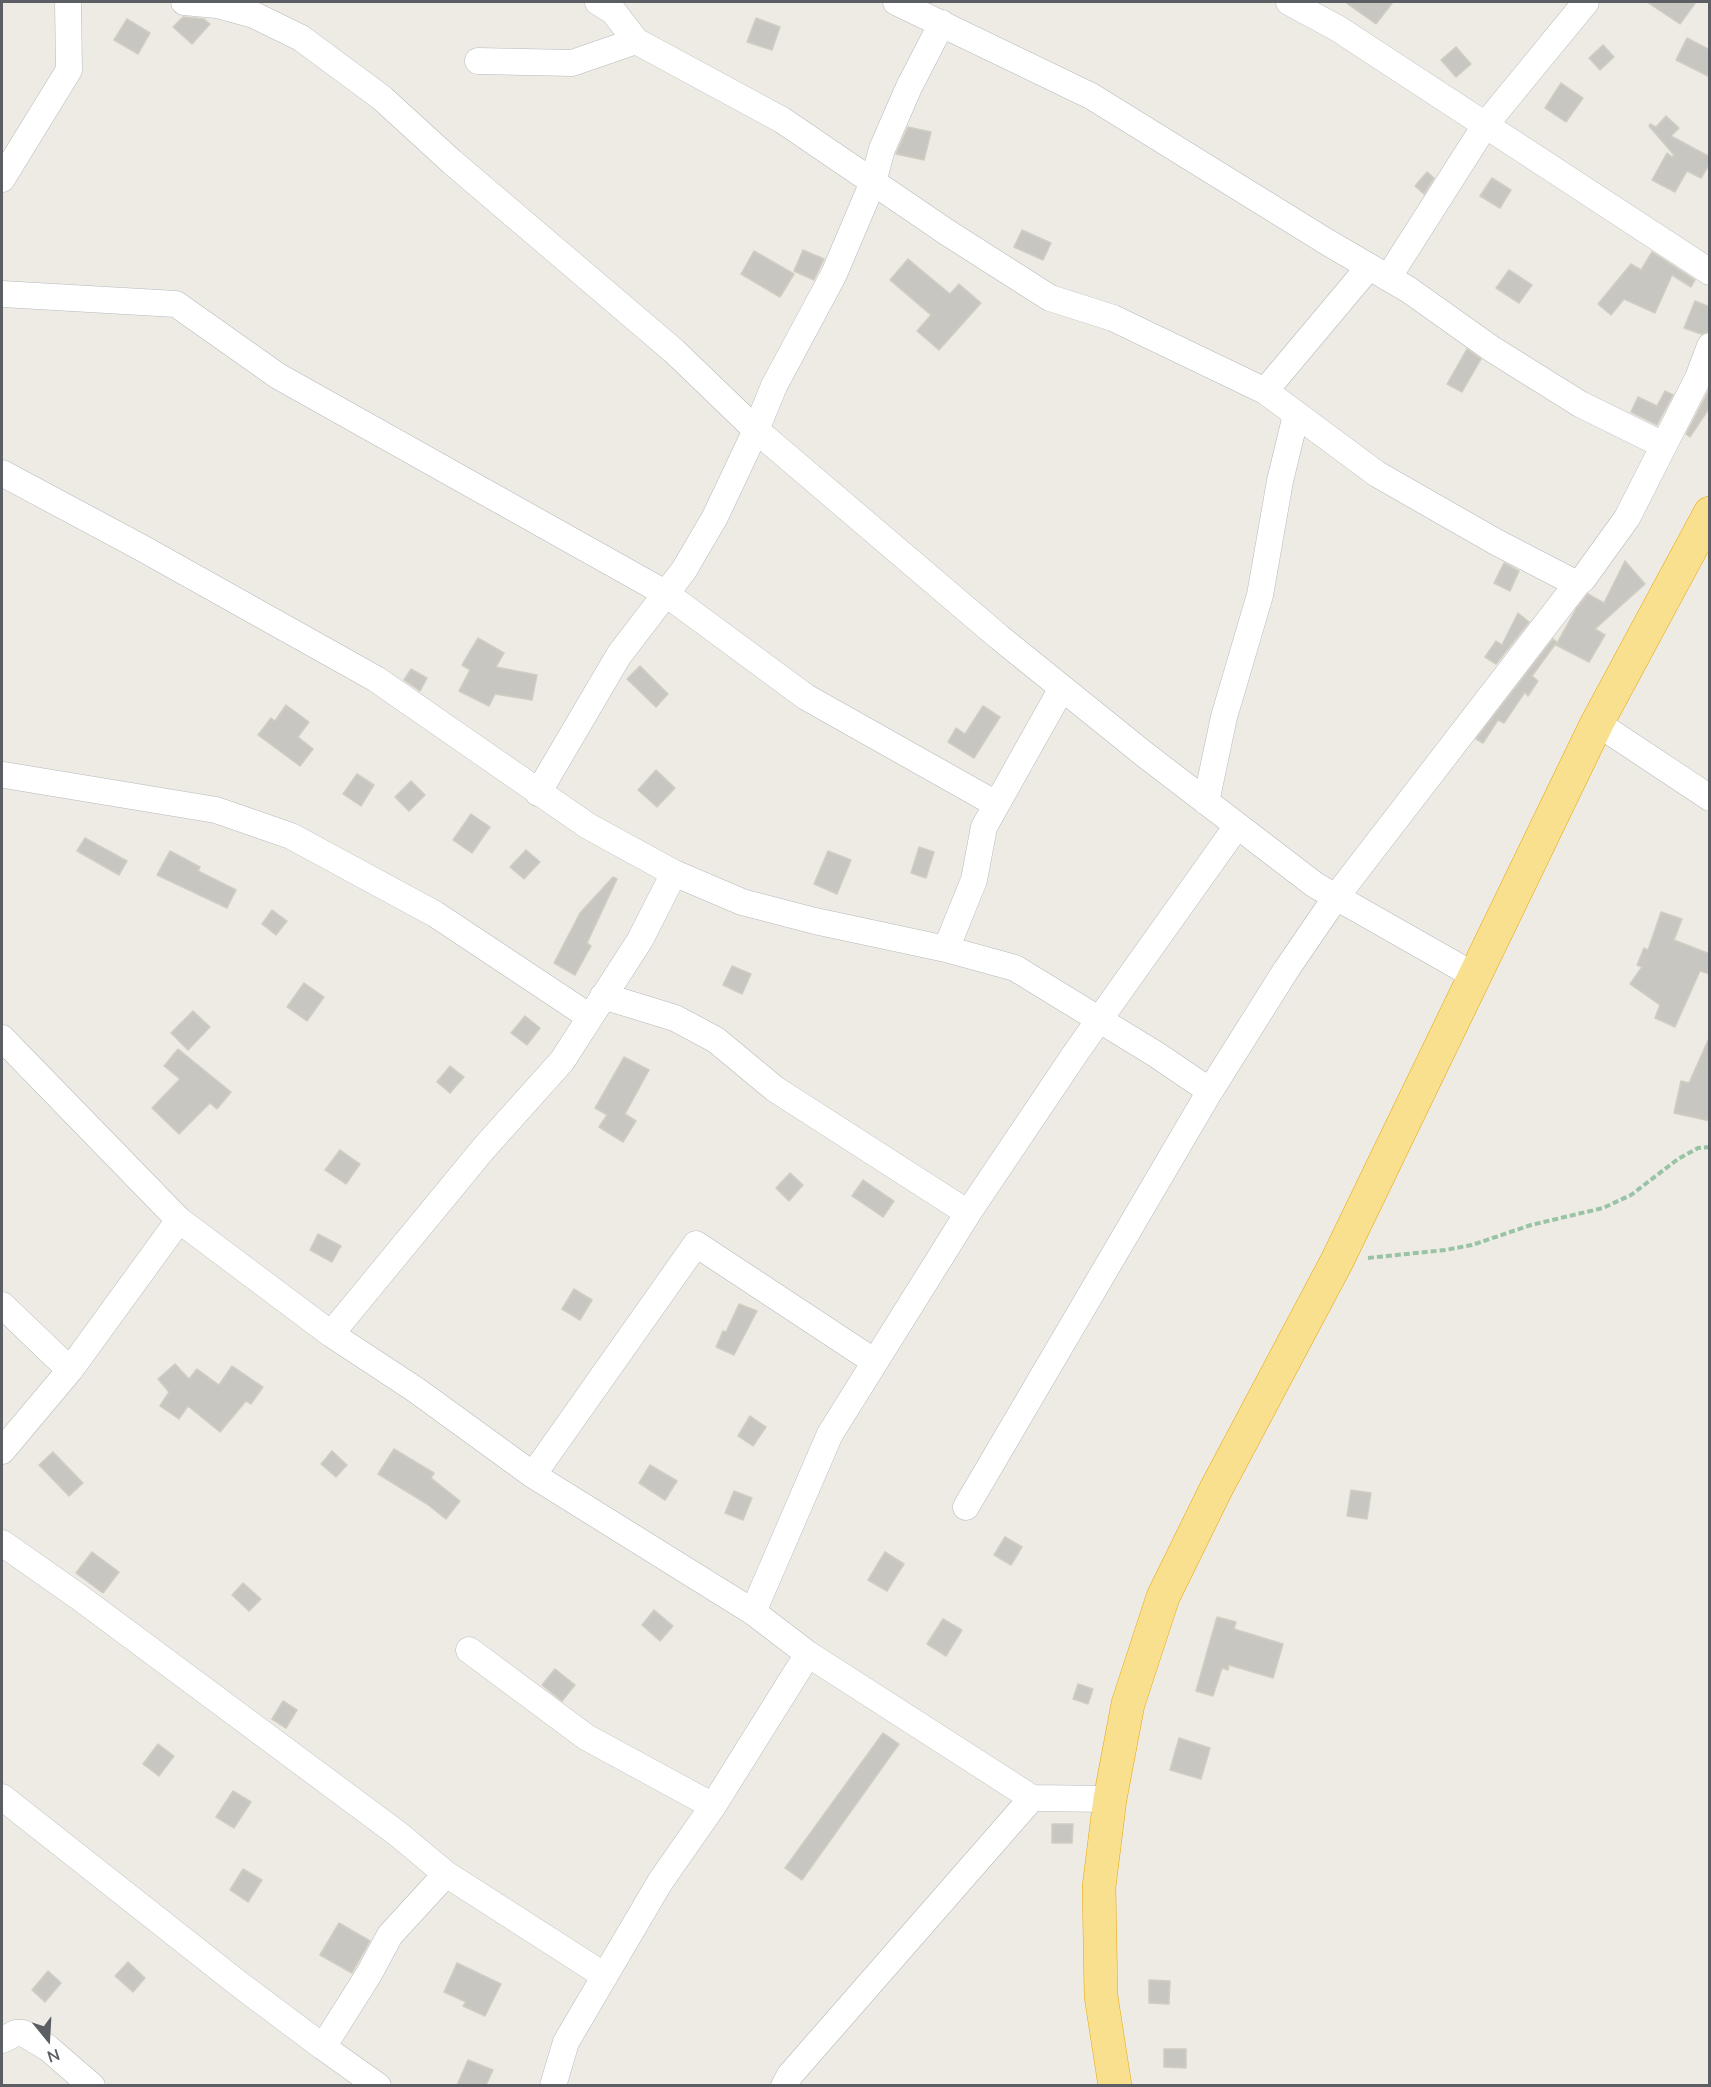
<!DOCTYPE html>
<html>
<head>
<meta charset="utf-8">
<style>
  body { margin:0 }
  #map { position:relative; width:1711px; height:2087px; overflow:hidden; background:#edebe3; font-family:Mulish,sans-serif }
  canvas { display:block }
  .frame { position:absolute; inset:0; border:3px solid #5b5f63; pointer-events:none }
  .north { position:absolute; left:18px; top:2009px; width:60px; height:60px; -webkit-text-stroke:4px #fff; paint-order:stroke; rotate:162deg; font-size:16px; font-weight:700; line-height:24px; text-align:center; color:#5b5f63 }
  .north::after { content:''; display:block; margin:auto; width:21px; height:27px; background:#5b5f63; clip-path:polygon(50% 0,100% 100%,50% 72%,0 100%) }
</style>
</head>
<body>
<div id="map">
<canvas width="1711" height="2087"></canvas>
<div class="frame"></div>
<div class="north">N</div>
</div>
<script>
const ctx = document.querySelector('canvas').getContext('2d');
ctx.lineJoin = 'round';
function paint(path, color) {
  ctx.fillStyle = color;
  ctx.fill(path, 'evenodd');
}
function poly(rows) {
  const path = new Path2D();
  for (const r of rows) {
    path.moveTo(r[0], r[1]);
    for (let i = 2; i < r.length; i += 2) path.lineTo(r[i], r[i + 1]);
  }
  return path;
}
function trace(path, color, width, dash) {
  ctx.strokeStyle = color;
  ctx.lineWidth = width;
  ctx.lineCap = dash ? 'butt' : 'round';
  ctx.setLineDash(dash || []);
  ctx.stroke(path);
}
const building = poly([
  [1345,2,1393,2,1376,24,1345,2],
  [1647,2,1696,2,1680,24,1647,2],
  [183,17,204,19,210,24,192,44,173,27,183,17],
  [756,18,780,27,772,50,747,42,756,18],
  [127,19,150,33,138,54,114,40,127,19],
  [1687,38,1710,50,1710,77,1676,60,1687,38],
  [1603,45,1614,57,1600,70,1589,58,1603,45],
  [1456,47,1471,64,1456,77,1441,60,1456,47],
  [1561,83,1583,98,1566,122,1545,108,1561,83],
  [1666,116,1679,128,1671,136,1710,157,1710,163,1701,178,1687,171,1675,192,1652,180,1667,153,1672,157,1674,155,1649,126,1650,124,1656,127,1666,116],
  [908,127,931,132,924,160,896,154,908,127],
  [1427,172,1434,178,1424,194,1415,186,1427,172],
  [1492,178,1511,190,1500,208,1480,196,1492,178],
  [1022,230,1051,243,1043,260,1014,247,1022,230],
  [803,250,824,259,814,280,794,271,803,250],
  [754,251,794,274,780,297,741,274,754,251],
  [1652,252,1695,280,1691,287,1672,275,1655,313,1624,299,1611,315,1598,304,1631,264,1641,270,1652,252],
  [908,259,950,294,959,284,981,303,939,350,917,331,931,315,890,280,908,259],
  [1509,270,1532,285,1519,303,1496,288,1509,270],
  [1695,301,1710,307,1710,331,1701,334,1684,328,1695,301],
  [1467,349,1481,359,1462,392,1447,384,1467,349],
  [1710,388,1710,407,1690,437,1686,434,1710,388],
  [1665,391,1673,395,1657,425,1631,412,1638,397,1657,406,1665,391],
  [1625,561,1645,584,1595,629,1605,635,1589,662,1556,645,1576,609,1588,594,1604,603,1625,561],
  [1504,563,1519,571,1510,591,1494,583,1504,563],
  [1518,613,1529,622,1496,664,1485,657,1496,641,1502,645,1518,613],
  [478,638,504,653,496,667,537,675,532,700,495,694,489,706,459,691,470,670,462,665,478,638],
  [1553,639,1557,642,1532,676,1538,681,1528,696,1525,692,1504,723,1498,720,1483,743,1476,739,1553,639],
  [640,666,668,694,656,707,627,679,640,666],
  [411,669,427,678,420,691,404,680,411,669],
  [286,705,309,722,298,737,313,749,300,766,258,735,271,718,275,721,286,705],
  [983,706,1000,717,974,758,948,742,956,728,965,734,983,706],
  [656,770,675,788,657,807,638,790,656,770],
  [357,774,374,785,361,806,343,794,357,774],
  [411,781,425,795,409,811,395,797,411,781],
  [471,814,490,827,472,853,453,840,471,814],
  [85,838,127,861,119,875,77,851,85,838],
  [919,847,934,852,926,878,911,873,919,847],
  [526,850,540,862,524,879,510,867,526,850],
  [170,851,200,867,198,871,236,890,227,908,157,875,170,851],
  [828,851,851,860,837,894,814,884,828,851],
  [613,877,617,879,587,943,591,946,575,975,554,963,580,913,613,877],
  [272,910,287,921,276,935,262,924,272,910],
  [1661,912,1682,919,1674,940,1710,954,1710,974,1700,971,1675,1027,1655,1018,1660,1005,1630,984,1642,967,1637,965,1644,948,1648,950,1661,912],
  [732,966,751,974,742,994,723,985,732,966],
  [304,983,324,997,307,1021,287,1007,304,983],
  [193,1011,210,1027,188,1050,171,1033,193,1011],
  [525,1016,540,1028,527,1045,511,1033,525,1016],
  [1710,1036,1710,1121,1674,1113,1681,1081,1689,1083,1710,1036],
  [178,1049,231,1092,217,1109,210,1103,179,1134,152,1108,180,1079,164,1066,178,1049],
  [624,1057,649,1070,625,1114,636,1121,623,1142,599,1127,607,1115,595,1108,624,1057],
  [450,1066,464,1077,450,1093,437,1082,450,1066],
  [340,1150,360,1164,346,1184,325,1170,340,1150],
  [790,1173,803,1185,789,1201,776,1188,790,1173],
  [863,1180,894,1201,883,1217,852,1196,863,1180],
  [318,1234,341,1246,332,1262,310,1250,318,1234],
  [574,1289,592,1300,580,1320,562,1309,574,1289],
  [739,1304,757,1311,734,1355,716,1347,723,1331,726,1332,739,1304],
  [175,1364,189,1379,197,1369,219,1385,232,1366,263,1387,251,1404,246,1401,220,1432,188,1406,179,1419,160,1406,169,1392,158,1379,175,1364],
  [750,1416,766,1427,753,1446,738,1436,750,1416],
  [394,1449,434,1473,431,1478,460,1501,446,1519,427,1504,378,1474,394,1449],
  [332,1451,347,1465,336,1477,321,1464,332,1451],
  [53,1452,83,1483,69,1496,39,1465,53,1452],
  [650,1465,677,1481,665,1500,639,1483,650,1465],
  [1351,1490,1371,1493,1367,1519,1347,1516,1351,1490],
  [734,1491,752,1498,743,1520,725,1513,734,1491],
  [1005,1537,1022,1547,1011,1565,994,1555,1005,1537],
  [92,1552,119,1572,103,1593,76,1573,92,1552],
  [885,1552,904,1564,887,1591,868,1580,885,1552],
  [243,1583,261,1599,249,1611,232,1595,243,1583],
  [654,1610,673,1626,660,1641,642,1625,654,1610],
  [1217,1617,1236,1622,1234,1629,1283,1644,1273,1678,1229,1665,1228,1670,1222,1668,1213,1696,1196,1691,1217,1617],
  [943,1619,962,1630,946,1656,927,1644,943,1619],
  [555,1669,575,1685,562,1701,542,1685,555,1669],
  [1078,1684,1093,1689,1088,1704,1073,1699,1078,1684],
  [283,1701,297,1710,286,1728,272,1719,283,1701],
  [883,1733,899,1744,802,1880,785,1868,883,1733],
  [1179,1738,1210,1748,1201,1779,1170,1770,1179,1738],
  [158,1744,174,1756,159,1776,143,1764,158,1744],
  [233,1791,251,1802,234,1828,216,1817,233,1791],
  [1052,1824,1073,1824,1072,1843,1052,1843,1052,1824],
  [243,1869,262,1880,248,1902,230,1890,243,1869],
  [339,1923,370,1941,352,1973,320,1955,339,1923],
  [128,1962,145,1978,133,1992,115,1976,128,1962],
  [457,1963,501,1984,485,2016,463,2006,466,2002,444,1992,457,1963],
  [48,1971,61,1983,45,2002,32,1990,48,1971],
  [1149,1980,1170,1981,1169,2004,1149,2003,1149,1980],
  [1164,2049,1186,2049,1186,2068,1164,2067,1164,2049],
  [468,2060,493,2070,486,2085,457,2085,468,2060]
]);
const path = poly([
  [1368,1258,1445,1250,1472,1245,1531,1225,1603,1208,1631,1195,1678,1159,1698,1148,1710,1147]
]);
const minor = poly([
  [184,2,217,5,254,15,301,38,382,98,452,162,674,351,756,430,999,637,1144,754,1315,885,1475,976],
  [598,2,613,11,636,41,782,120,948,233,1050,298,1113,318,1265,391,1377,474,1496,542,1577,584],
  [896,2,1091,96,1327,242,1409,290,1492,349,1580,404,1663,445],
  [1289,2,1337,28,1710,272],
  [478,61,572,63,636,41],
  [2,179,69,70,68,2],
  [1388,278,1486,124,1586,2],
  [2,294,176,304,278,376,665,593,806,697,996,804],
  [1265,391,1369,267],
  [2,473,142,548,376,679,588,826,674,873,742,902,815,921,946,949,1015,968,1157,1055,1210,1091],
  [1597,723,1710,798],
  [4,775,216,810,291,836,435,914,590,1017],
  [538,793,619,655,684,570,715,517,756,430,774,386,834,274,873,182,882,149,909,87,942,23],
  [1206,802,1224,717,1260,595,1280,481,1296,415],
  [946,949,974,880,984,827,1062,688],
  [603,996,675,1018,716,1040,775,1089,968,1213],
  [2,1038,179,1220,331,1334,416,1390,533,1475,753,1612,808,1654,1032,1798,1110,1799],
  [2,1305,70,1370],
  [331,1334,484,1148,562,1061,640,940,674,873],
  [2,1451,70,1370,179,1220],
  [533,1475,696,1244,875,1362],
  [966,1507,1210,1091,1286,970,1336,897,1577,584,1583,579,1627,518,1698,378,1710,346],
  [2,1543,79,1597,398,1834,446,1874,605,1976],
  [753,1612,830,1434,968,1213,1077,1051,1237,826],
  [469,1650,586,1737,713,1806],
  [2,1797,239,1984,323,2047,378,2086],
  [2,2040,16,2033,23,2033,48,2048,92,2086],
  [323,2047,369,1974,390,1935,446,1874],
  [553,2086,566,2042,660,1882,713,1806,808,1654],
  [784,2086,790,2075,1032,1798]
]);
const highway = poly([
  [1115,2086,1101,1996,1099,1887,1110,1799,1128,1704,1163,1597,1216,1489,1337,1261,1597,723,1710,513]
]);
paint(building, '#c8c6c0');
trace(building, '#d2cdc2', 1.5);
trace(minor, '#b6b9bd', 27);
trace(highway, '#e8a609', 34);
trace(path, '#98c3a5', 4, [6, 3]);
trace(minor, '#fff', 26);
trace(highway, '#f9e08f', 33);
</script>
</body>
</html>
